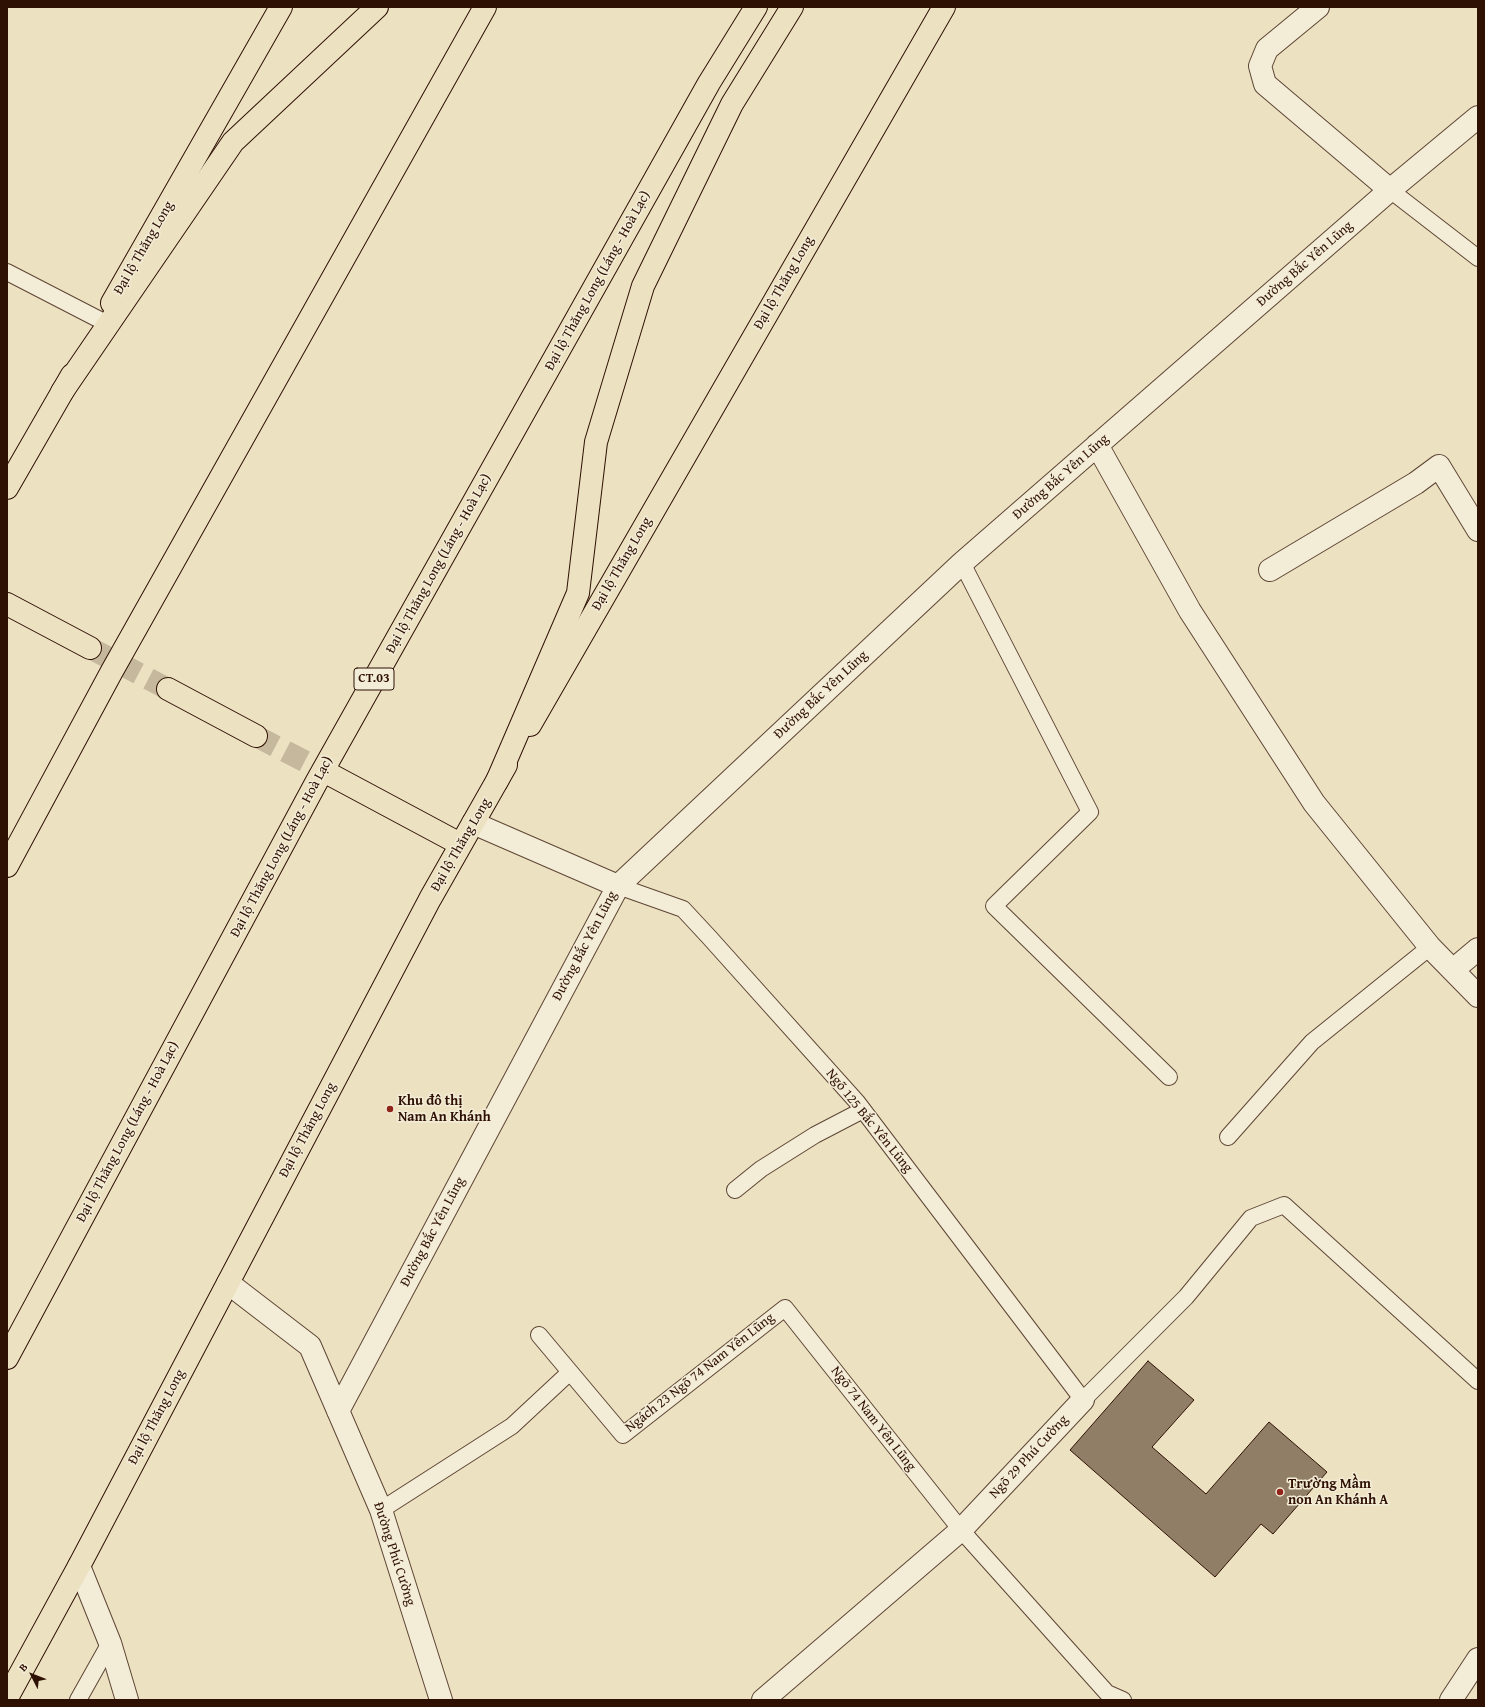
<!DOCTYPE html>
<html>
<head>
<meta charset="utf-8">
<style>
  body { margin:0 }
  #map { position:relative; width:1485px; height:1707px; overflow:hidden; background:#ece2c2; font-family:"Gentium Book Plus",serif }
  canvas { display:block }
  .frame { position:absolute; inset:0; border:8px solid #2f1104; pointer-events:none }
  .north { position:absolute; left:12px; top:1655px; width:40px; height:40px; -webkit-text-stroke:3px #f3ecd7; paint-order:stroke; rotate:312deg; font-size:11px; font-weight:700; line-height:16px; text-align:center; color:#2f1104 }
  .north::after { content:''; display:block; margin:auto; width:14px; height:18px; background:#2f1104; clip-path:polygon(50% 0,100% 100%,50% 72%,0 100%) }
</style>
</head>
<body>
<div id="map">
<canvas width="1485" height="1707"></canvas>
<div class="frame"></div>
<div class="north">B</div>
</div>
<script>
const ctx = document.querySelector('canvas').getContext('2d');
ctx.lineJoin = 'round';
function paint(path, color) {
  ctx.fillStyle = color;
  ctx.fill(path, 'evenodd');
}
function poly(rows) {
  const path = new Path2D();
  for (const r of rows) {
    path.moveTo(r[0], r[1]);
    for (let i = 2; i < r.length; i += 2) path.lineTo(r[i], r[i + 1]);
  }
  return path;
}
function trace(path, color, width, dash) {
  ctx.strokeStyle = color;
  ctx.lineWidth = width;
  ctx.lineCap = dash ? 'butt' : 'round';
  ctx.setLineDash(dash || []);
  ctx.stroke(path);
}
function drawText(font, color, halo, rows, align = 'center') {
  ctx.font = font + ' "Gentium Book Plus",serif';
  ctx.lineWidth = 3;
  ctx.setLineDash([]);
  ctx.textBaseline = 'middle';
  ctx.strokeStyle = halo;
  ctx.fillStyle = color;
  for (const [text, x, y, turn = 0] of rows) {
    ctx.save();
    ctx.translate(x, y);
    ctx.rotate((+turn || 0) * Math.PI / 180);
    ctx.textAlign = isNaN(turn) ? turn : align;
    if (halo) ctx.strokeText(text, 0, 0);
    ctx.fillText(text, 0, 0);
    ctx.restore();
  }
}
const building = poly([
  [1148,1361,1194,1400,1152,1447,1206,1494,1269,1422,1327,1472,1273,1534,1261,1524,1215,1577,1070,1450,1148,1361]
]);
const primaryTunnel = poly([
  [90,648,168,689],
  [256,736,333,776]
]);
const service = poly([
  [1390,190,1478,258],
  [7,272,102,321],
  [962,563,1090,812,994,906,1169,1077],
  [618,886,683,909,709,937,857,1102,1083,1400,1186,1297,1251,1218,1284,1205,1478,1381],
  [1228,1137,1312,1042,1430,947],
  [735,1190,761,1169,815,1135,863,1110],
  [539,1335,623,1435,785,1308,961,1530,1107,1693,1123,1700],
  [381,1510,512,1426,570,1372],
  [78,1700,110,1643]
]);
const minor = poly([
  [1318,7,1267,49,1260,66,1265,84,1390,190],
  [1097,445,1190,611,1314,803,1430,947,1478,996],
  [1270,570,1416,483,1439,466,1478,530],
  [473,823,618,886],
  [1453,970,1478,949],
  [228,1283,310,1346,381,1510,441,1700],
  [338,1411,618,886,962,563,1390,190,1478,117],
  [79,1566,110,1643,127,1700],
  [763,1700,961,1530,1083,1400],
  [1451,1700,1478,1659]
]);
const primary = poly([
  [112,303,281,7],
  [7,488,72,375],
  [7,604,90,648],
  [168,689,256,736],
  [530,725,944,7],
  [333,776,460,844],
  [7,1698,79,1566,430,899,506,765]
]);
const motorway = poly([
  [62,392,233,142,377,7],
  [497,781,578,593,596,442,643,286,732,104,792,7],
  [7,866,112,671,485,7],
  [7,1358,317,781,709,83,756,7]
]);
const markers = [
  [390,1109,4,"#8f2418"],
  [1280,1492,4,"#8f2418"]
];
const shields = [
  [374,679,40]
];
const shieldNames = [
  ["CT.03",374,679]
];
const streetNames = [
  ["Đại lộ Thăng Long",144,248,-60],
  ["Đường Bắc Yên Lũng",1305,264,-41],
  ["Đại lộ Thăng Long (Láng - Hoà Lạc)",598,281,-61],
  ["Đại lộ Thăng Long",784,283,-60],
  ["Đường Bắc Yên Lũng",1061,477,-41],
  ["Đại lộ Thăng Long (Láng - Hoà Lạc)",439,564,-61],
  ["Đại lộ Thăng Long",622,564,-60],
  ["Đường Bắc Yên Lũng",821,695,-43],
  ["Đại lộ Thăng Long",461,845,-60],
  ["Đại lộ Thăng Long (Láng - Hoà Lạc)",282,847,-62],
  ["Đường Bắc Yên Lũng",585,946,-62],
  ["Ngõ 125 Bắc Yên Lũng",869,1121,51],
  ["Đại lộ Thăng Long",308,1130,-62],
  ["Đại lộ Thăng Long (Láng - Hoà Lạc)",128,1132,-62],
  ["Đường Bắc Yên Lũng",433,1232,-62],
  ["Ngách 23 Ngõ 74 Nam Yên Lũng",700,1373,-38],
  ["Đại lộ Thăng Long",157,1417,-62],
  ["Ngõ 74 Nam Yên Lũng",873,1419,52],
  ["Ngõ 29 Phú Cường",1029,1457,-47],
  ["Đường Phú Cường",394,1554,72]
];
const poiNames = [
  ["Khu đô thị",398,1101],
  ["Nam An Khánh",398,1117],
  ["Trường Mầm",1288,1484],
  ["non An Khánh A",1288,1500]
];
paint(building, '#917e67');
trace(building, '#2f1104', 1);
trace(primaryTunnel, '#c6b89c', 22, [22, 11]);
trace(service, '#5e4534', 18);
trace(minor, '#5e4534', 24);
trace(primary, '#2f1104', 24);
trace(motorway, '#2f1104', 24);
trace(service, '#f3ecd7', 16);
trace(minor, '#f3ecd7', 22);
trace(primary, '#ece2c2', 22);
trace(motorway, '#ece2c2', 22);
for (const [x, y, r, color] of markers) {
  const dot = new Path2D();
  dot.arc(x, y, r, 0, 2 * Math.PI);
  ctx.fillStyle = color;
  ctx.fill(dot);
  trace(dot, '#f3ecd7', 1.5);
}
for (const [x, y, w] of shields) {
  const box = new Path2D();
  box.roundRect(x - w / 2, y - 11, w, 22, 3);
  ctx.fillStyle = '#f3ecd7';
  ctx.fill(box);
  trace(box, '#2f1104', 1);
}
drawText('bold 13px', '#2f1104', null, shieldNames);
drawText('14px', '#2f1104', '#f3ecd7', streetNames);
drawText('bold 14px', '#2f1104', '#f3ecd7', poiNames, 'left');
</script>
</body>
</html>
